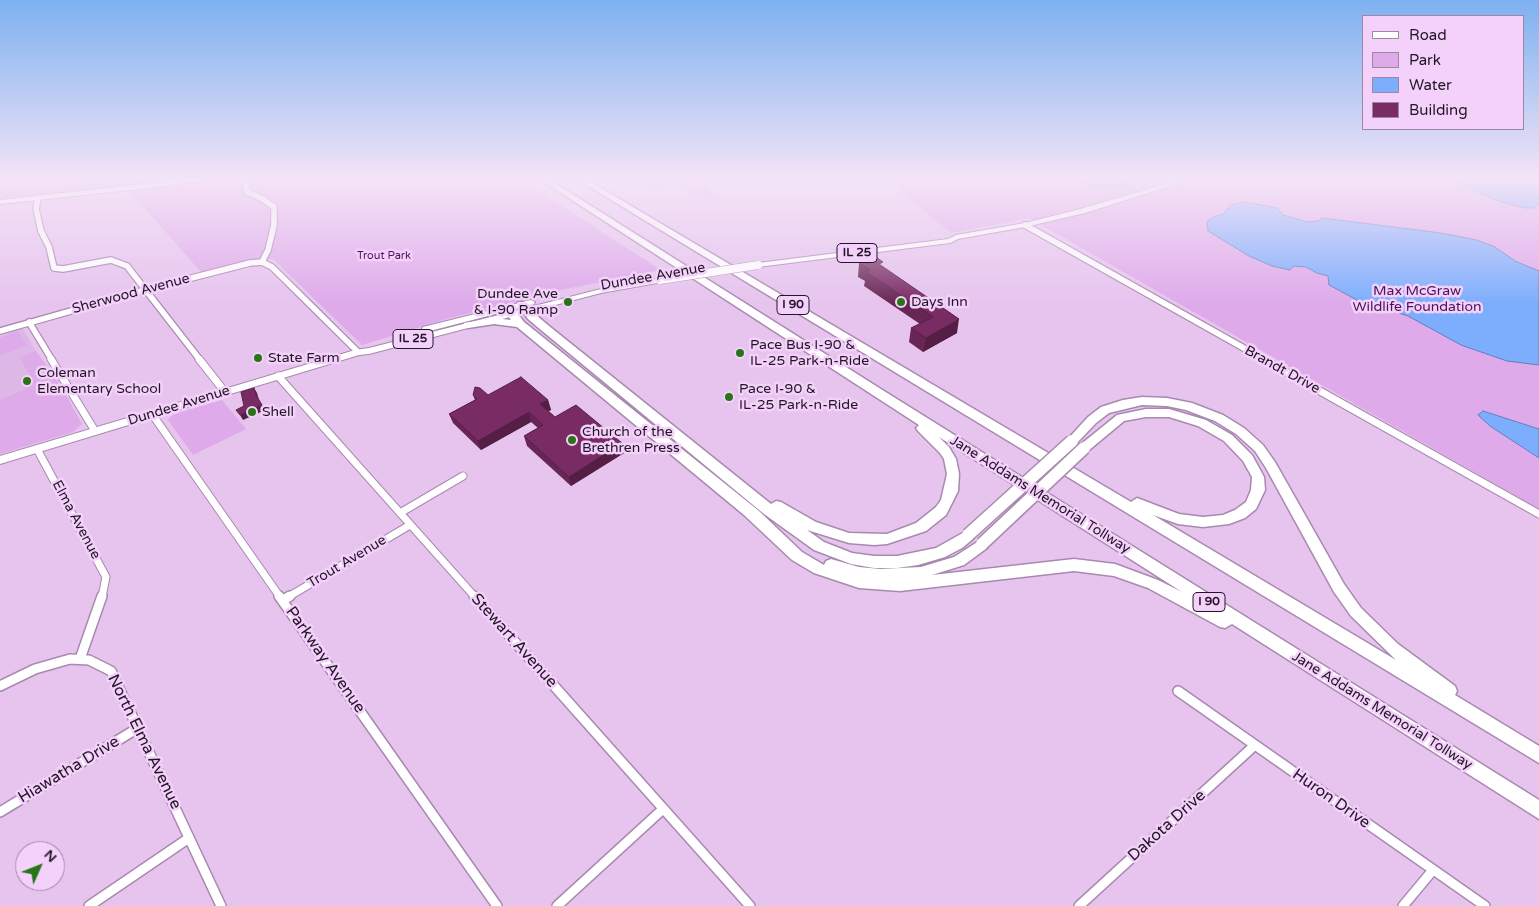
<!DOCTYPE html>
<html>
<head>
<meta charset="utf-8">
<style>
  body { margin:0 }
  #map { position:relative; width:1539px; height:906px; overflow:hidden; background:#e6c4ee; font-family:"Varela Round",sans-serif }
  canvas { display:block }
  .legend { position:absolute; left:1362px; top:15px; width:162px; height:115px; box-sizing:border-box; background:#f4d1fb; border:1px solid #a086a5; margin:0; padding:6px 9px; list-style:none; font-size:15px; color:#221625 }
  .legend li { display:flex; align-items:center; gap:10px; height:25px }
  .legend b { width:25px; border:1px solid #a086a5 }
  .north { position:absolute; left:15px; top:841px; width:50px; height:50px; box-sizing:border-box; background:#f4d1fb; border:1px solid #a086a5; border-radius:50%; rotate:46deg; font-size:14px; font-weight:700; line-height:20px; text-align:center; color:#221625 }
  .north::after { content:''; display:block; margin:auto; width:18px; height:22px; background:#2a7418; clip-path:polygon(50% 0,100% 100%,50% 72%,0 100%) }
</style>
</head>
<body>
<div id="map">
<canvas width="1539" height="906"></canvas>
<ul class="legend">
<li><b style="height:6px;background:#fff"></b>Road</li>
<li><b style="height:14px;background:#deaaea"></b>Park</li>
<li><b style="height:14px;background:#7dadfd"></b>Water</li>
<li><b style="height:14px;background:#792c63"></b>Building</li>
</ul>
<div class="north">N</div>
</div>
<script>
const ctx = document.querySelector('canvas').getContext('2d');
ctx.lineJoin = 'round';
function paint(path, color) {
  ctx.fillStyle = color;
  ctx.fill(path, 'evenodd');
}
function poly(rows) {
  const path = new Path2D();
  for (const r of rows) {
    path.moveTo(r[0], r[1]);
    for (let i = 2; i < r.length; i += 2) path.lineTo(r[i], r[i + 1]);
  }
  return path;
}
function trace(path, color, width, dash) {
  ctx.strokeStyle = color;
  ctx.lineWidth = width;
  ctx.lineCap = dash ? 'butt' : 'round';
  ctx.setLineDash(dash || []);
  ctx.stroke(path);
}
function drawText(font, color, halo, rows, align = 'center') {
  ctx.font = font + ' "Varela Round",sans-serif';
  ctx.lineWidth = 5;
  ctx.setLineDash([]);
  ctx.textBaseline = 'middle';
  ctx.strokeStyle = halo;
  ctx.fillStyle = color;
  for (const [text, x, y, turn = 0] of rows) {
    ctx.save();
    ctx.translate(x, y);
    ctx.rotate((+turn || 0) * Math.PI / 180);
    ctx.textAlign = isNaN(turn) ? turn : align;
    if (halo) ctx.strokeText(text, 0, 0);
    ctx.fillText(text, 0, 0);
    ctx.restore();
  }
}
const built = poly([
  [22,327,79,426,0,450,0,336]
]);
const green = poly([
  [0,178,201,178,0,201],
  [217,178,518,178,661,270,566,289,450,318,362,345,273,259,256,259,201,272,130,192],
  [637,178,701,178,713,194,710,199,670,184,658,190],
  [896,178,1539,178,1539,509,1029,218,951,233,897,188],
  [17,331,27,345,0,356,0,338],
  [36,351,61,386,82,424,73,432,0,454,0,400,35,385,20,358],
  [222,400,246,429,193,455,168,420,169,418,175,414]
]);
const water = poly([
  [1074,178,1121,178,1130,181,1123,186,1111,185,1099,188,1074,178],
  [1446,178,1539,178,1539,204,1534,208,1525,208,1498,201,1446,178],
  [1245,202,1277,208,1283,215,1307,222,1318,221,1323,218,1441,233,1477,240,1495,247,1515,261,1539,271,1539,365,1507,361,1461,345,1408,316,1386,309,1378,311,1355,299,1329,285,1328,276,1317,273,1306,267,1294,266,1290,270,1272,266,1249,256,1208,231,1207,222,1213,217,1223,214,1231,205,1245,202],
  [1483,411,1539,429,1539,458,1490,426,1478,415,1483,411]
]);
const stream = poly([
  [169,178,172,180]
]);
const streetFar2 = poly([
  [244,178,247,192,263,199,274,207,274,225,268,250,262,262,272,267,358,352],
  [38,198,36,209,41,231,49,247,54,268,63,269,111,260,127,266,200,360],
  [1025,225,1265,360],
  [29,322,52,360],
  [0,331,145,290,250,263,262,262]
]);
const streetFar1 = poly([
  [51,359,95,431],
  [199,359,225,392],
  [1263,359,1539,514],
  [278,376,475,597],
  [152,414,280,597],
  [37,449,106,577,102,597],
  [400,513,463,476],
  [288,597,410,525]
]);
const street = poly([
  [279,596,497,906],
  [474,596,750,906],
  [283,600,290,596],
  [80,659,102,596],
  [0,686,35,669,70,659,89,660,111,671,221,906],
  [1178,691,1485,906],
  [0,812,138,728],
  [89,906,189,838],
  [557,906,663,809],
  [1079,906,1255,745],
  [1403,906,1433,870]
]);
const secondary = poly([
  [196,178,211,178,208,180,149,188,0,204,0,200,196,178]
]);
const primary = poly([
  [1186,178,1195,178,1085,213,1025,227,958,239,950,243,758,267,754,265,758,263,948,239,956,235,1025,223,1080,209,1186,178],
  [660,278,663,278,663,282,601,293,369,354,359,355,0,464,0,456,355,350,369,348,601,289,660,278],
  [531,300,535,302,534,304,426,332,422,329,423,327,531,300]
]);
const highway = poly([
  [538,178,547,178,884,391,1539,800,1539,819,1232,624,1225,628,1220,627,1148,588,1114,576,1074,571,900,591,859,588,814,573,792,560,744,515,517,327,494,324,468,328,463,325,464,323,494,318,511,320,502,307,503,305,511,305,524,322,759,511,802,552,824,565,826,561,831,559,859,567,880,569,921,567,954,557,982,539,987,540,989,544,987,548,964,565,932,575,1074,559,1115,564,1158,580,1182,592,939,437,949,447,956,459,959,474,958,491,946,515,926,531,887,544,874,545,849,543,807,530,824,542,852,553,874,556,897,556,936,548,968,530,973,531,975,535,973,539,962,548,945,557,918,565,897,568,874,568,851,564,814,550,764,514,541,330,528,319,517,304,518,302,526,302,536,315,549,326,771,504,776,501,781,502,816,522,849,533,887,534,916,523,936,507,941,500,947,474,944,459,940,453,918,431,916,428,919,425,538,178],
  [575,178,584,178,1131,502,1137,498,1179,514,1203,517,1223,515,1235,510,1246,502,1251,490,1252,477,1243,461,1224,441,1198,426,1169,417,1146,417,1124,421,1088,451,1080,451,1078,448,1080,445,1117,415,1146,409,1169,409,1206,420,1232,435,1252,455,1264,477,1265,490,1256,509,1245,518,1229,524,1203,527,1178,524,1153,515,1396,660,1351,616,1334,592,1266,468,1255,451,1236,434,1215,421,1186,410,1167,406,1142,405,1109,413,1096,423,1076,444,1068,444,1066,441,1088,417,1101,407,1123,400,1142,397,1167,398,1192,403,1223,415,1244,428,1263,445,1275,462,1344,584,1361,608,1398,644,1455,686,1457,691,1455,695,1539,746,1539,763,575,178]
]);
const primaryBridge = poly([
  [660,280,758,265]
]);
const highwayBridge = poly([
  [968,535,1072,441],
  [982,544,1084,448]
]);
const wall = poly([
  [859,263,883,267,957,333,923,352,909,342,911,328,920,324,864,286,865,281,858,277],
  [473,395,488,395,548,400,551,410,548,411,555,417,624,453,571,486,527,446,524,436,538,428,531,422,481,450,453,423,449,414,475,400]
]);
const shadedWall = poly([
  [959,319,957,333,923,352,926,338],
  [254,388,257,393,259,400,256,395],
  [548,400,551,410,543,414,540,404],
  [262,405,265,410,243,420,240,415],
  [529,412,531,422,481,450,478,441],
  [622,443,624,453,571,486,569,477]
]);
const building = poly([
  [876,257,883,262,879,264,959,319,926,338,911,328,933,317,866,272,870,270,859,263,876,257],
  [521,377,548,400,540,404,555,417,576,405,622,443,569,477,524,436,543,425,529,412,478,441,449,414,477,399,473,395,475,387,480,388,488,395,521,377],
  [254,388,256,395,262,405,240,415,236,410,244,406,241,392,254,388]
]);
const markers = [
  [568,302,5,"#2a7418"],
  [901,302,5,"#2a7418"],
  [740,353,5,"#2a7418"],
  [258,358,5,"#2a7418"],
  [27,381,5,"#2a7418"],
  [729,397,5,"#2a7418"],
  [252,412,5,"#2a7418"],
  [572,440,5,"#2a7418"]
];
const farParknames = [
  ["Trout Park",384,256]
];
const shields = [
  [857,253,40],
  [793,305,32],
  [413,339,40],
  [1209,602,32]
];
const shieldNames = [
  ["IL 25",857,253],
  ["I 90",793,305],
  ["IL 25",413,339],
  ["I 90",1209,602]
];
const streetNames = [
  ["Dundee Avenue",653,277,-10],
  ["Sherwood Avenue",131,294,-15],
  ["Brandt Drive",1282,370,29],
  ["Dundee Avenue",179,406,-17],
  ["Jane Addams Memorial Tollway",1040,495,32],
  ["Elma Avenue",76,520,62],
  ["Trout Avenue",347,562,-31],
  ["Jane Addams Memorial Tollway",1382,711,32]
];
const parkNames = [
  ["Max McGraw",1417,291],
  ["Wildlife Foundation",1417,307]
];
const poiNames = [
  ["Dundee Ave",558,294,"right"],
  ["& I-90 Ramp",558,310,"right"],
  ["Days Inn",911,302],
  ["Pace Bus I-90 &",750,345],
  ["IL-25 Park-n-Ride",750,361],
  ["State Farm",268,358],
  ["Coleman",37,373],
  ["Elementary School",37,389],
  ["Pace I-90 &",739,389],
  ["IL-25 Park-n-Ride",739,405],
  ["Shell",262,412],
  ["Church of the",582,432],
  ["Brethren Press",582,448]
];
const nearStreetnames = [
  ["Stewart Avenue",514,641,48],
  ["Parkway Avenue",325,660,55],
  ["North Elma Avenue",144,742,64],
  ["Hiawatha Drive",69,770,-31],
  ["Huron Drive",1331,799,35],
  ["Dakota Drive",1167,826,-42]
];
paint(built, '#ddb7e6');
paint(green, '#deaaea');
paint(water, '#7dadfd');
trace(water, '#6280bc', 1);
trace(stream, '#6280bc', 2);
trace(streetFar2, '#a989b0', 8);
trace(streetFar1, '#a989b0', 9);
trace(street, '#a989b0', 12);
trace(secondary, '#a989b0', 2);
trace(primary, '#a989b0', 2);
trace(highway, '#a989b0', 3);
trace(streetFar2, '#fff', 5.5);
trace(streetFar1, '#fff', 7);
trace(street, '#fff', 9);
paint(secondary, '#fff');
paint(primary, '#fff');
paint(highway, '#fff');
trace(primaryBridge, '#a989b0', 9, []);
trace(highwayBridge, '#a989b0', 15, []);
trace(primaryBridge, '#fff', 8);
trace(highwayBridge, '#fff', 12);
paint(wall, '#682655');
paint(shadedWall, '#551f45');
paint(building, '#792c63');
trace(building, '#551f45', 1);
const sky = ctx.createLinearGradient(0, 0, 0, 304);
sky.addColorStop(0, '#7db1f0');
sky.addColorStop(0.59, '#f4e4f7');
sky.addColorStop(1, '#f4e4f700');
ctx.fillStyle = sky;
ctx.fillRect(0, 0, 1539, 304);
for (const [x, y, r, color] of markers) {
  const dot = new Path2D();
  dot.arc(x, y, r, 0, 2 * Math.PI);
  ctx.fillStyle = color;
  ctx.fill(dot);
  trace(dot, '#f4d1fb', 2);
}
drawText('11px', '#4c1358', '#f4d1fb', farParknames);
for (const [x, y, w] of shields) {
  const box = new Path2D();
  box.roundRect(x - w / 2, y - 9.5, w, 19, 4);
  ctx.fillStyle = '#f4d1fb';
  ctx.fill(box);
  trace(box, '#221625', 1);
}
drawText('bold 12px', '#221625', null, shieldNames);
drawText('14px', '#221625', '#f4d1fb', streetNames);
drawText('14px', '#4c1358', '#f4d1fb', parkNames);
drawText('14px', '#221625', '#f4d1fb', poiNames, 'left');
drawText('16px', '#221625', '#f4d1fb', nearStreetnames);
</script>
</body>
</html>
